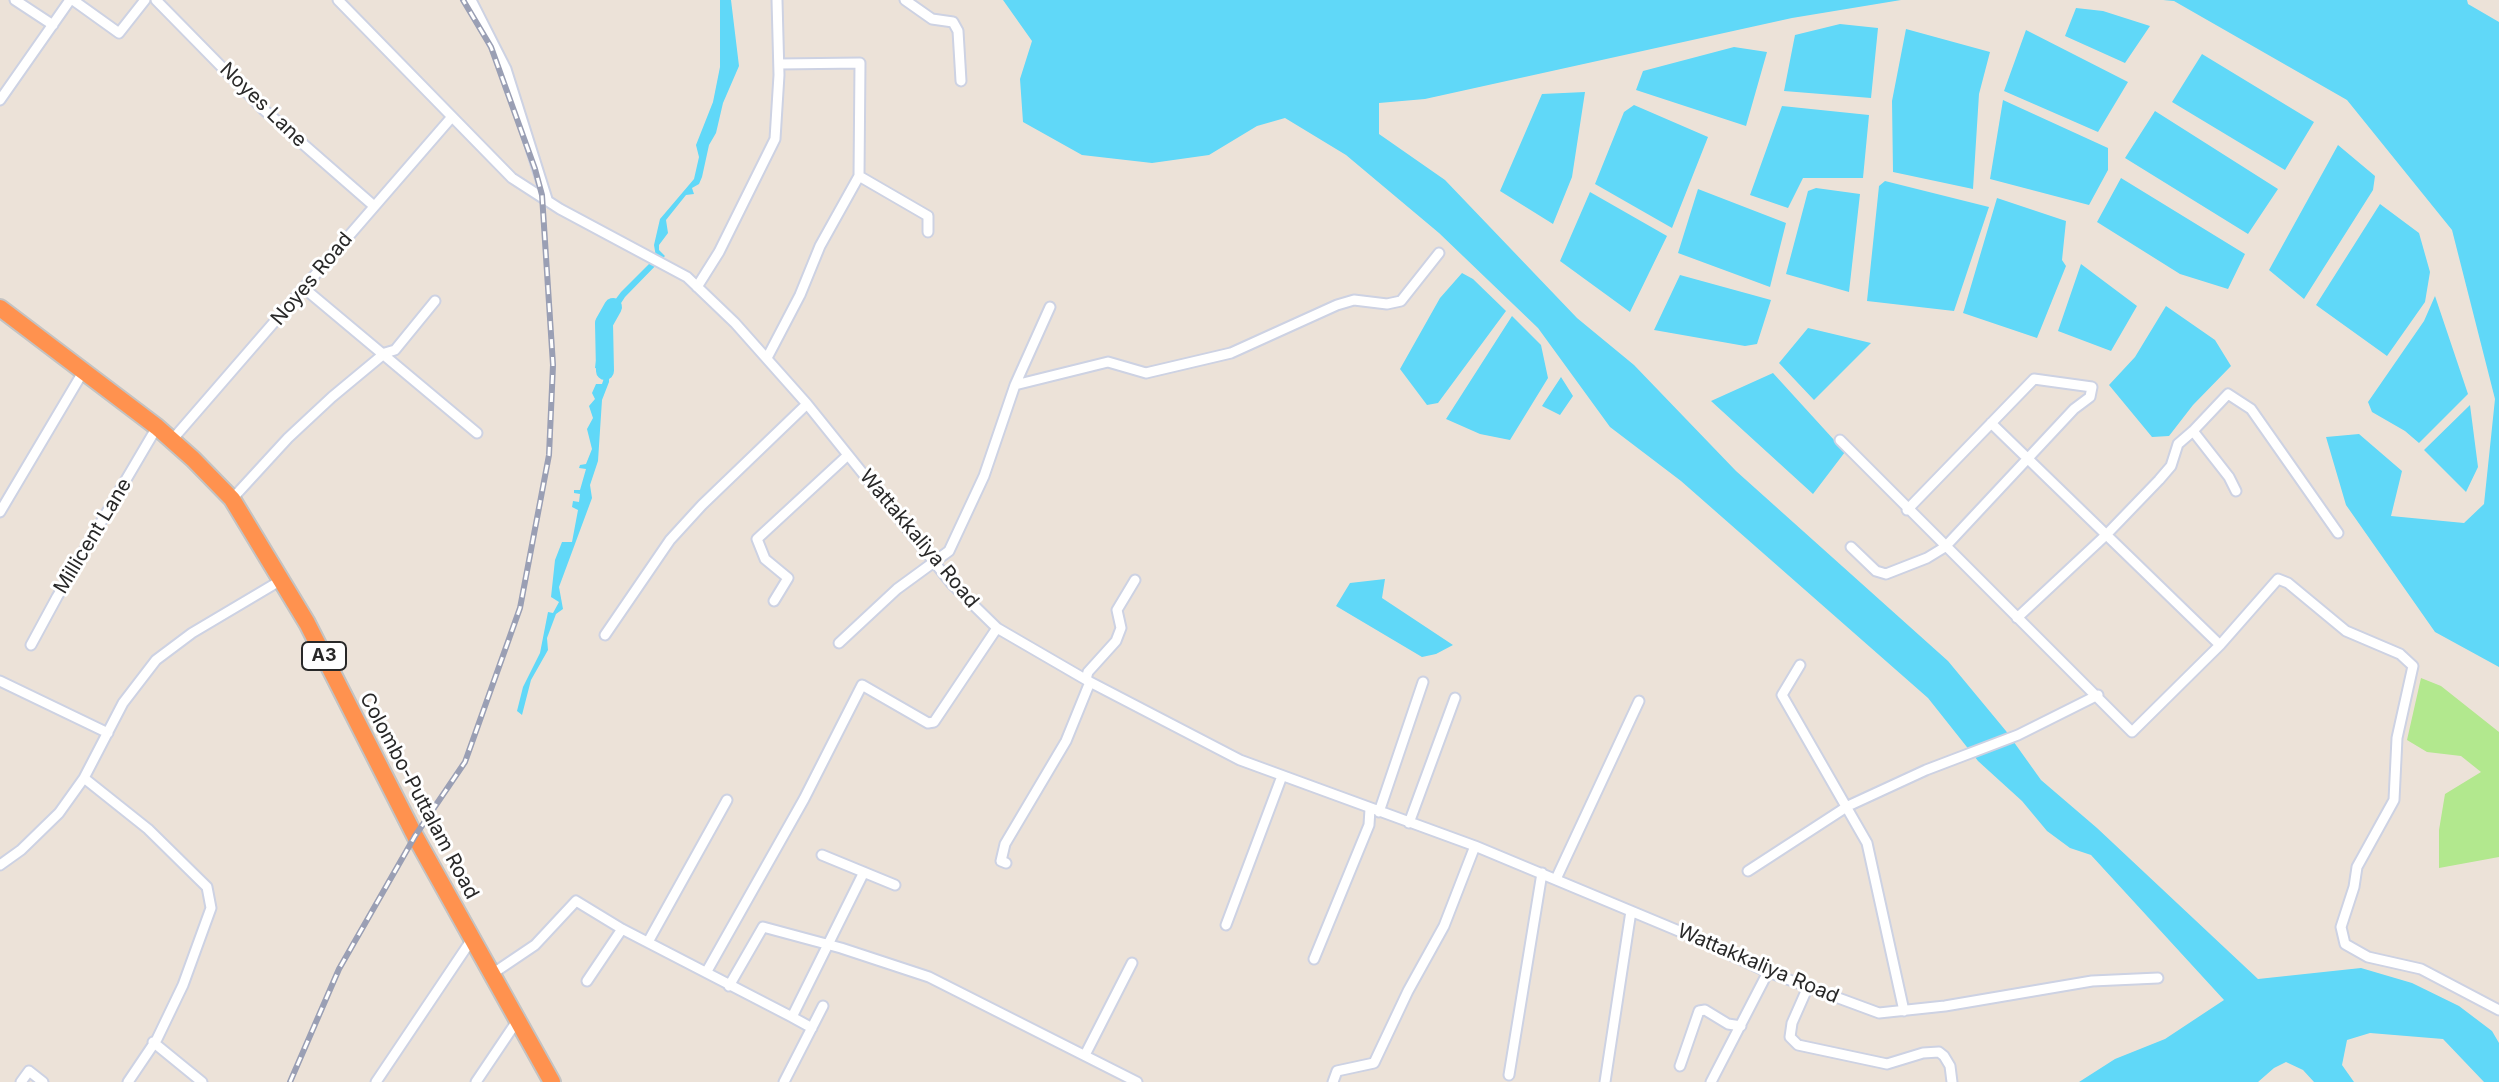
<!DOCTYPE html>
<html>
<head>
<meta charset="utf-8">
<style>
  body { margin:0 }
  canvas { display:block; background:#ece2d8 }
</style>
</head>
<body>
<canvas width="2499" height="1082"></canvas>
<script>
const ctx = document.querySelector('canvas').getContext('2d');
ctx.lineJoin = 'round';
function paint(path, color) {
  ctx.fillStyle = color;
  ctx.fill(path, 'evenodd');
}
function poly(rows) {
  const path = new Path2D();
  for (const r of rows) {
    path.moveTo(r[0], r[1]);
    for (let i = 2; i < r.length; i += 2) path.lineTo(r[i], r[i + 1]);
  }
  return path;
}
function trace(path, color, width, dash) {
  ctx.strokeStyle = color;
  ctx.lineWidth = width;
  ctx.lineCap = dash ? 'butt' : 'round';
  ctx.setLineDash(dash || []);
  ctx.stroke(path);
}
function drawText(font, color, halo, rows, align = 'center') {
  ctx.font = font + ' Inter,sans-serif';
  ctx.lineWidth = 6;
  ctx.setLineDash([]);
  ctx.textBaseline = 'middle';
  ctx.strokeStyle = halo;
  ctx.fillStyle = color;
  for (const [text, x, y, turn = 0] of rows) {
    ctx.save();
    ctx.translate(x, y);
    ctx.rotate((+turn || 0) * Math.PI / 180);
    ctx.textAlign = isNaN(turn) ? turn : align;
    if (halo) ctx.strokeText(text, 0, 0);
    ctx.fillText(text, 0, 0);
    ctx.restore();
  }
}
const green = poly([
  [2421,678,2441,686,2499,732,2499,857,2439,868,2439,830,2445,794,2481,772,2461,756,2427,752,2407,740]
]);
const water = poly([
  [720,0,731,0,739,66,723,103,716,133,709,145,702,177,699,184,692,188,694,194,686,195,666,220,668,233,659,245,659,250,665,256,625,297,610,320,609,382,602,400,598,461,590,485,592,498,559,587,563,609,556,614,547,638,548,650,531,680,522,715,517,711,523,687,540,653,548,612,553,613,559,602,551,597,555,560,562,542,572,542,578,510,572,507,573,501,579,502,580,494,574,493,574,490,580,490,586,469,579,468,580,465,586,464,592,449,587,429,593,418,589,406,595,399,592,393,596,384,602,384,604,378,604,370,595,368,597,353,609,341,600,320,621,292,656,257,654,245,660,219,694,179,699,157,696,145,713,102,720,67],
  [1003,0,1901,0,1792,18,1425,99,1379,103,1379,134,1445,180,1577,318,1634,365,1736,471,1948,661,2006,731,2041,780,2097,828,2258,979,2361,968,2412,983,2459,1006,2492,1031,2499,1043,2499,1082,2484,1082,2443,1039,2370,1033,2347,1040,2342,1065,2354,1082,2314,1082,2303,1070,2286,1062,2274,1068,2258,1082,2079,1082,2115,1059,2165,1039,2224,1000,2091,855,2070,848,2047,831,2022,801,1978,761,1928,698,1681,481,1610,427,1538,328,1439,233,1346,155,1285,118,1257,126,1209,155,1152,163,1082,155,1023,122,1020,79,1032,41],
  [2163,0,2467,0,2468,4,2499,22,2499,667,2435,632,2346,505,2326,437,2359,434,2402,471,2391,516,2464,523,2484,504,2495,399,2452,230,2347,100,2174,1],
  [2076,8,2103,11,2150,26,2125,63,2065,36],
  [1840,24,1878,28,1871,98,1784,91,1795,35],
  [1906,29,1990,52,1979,94,1973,189,1893,172,1892,101],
  [2026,30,2128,82,2098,132,2004,91],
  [1734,47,1767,52,1746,126,1636,90,1643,71],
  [2202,54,2314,122,2285,170,2172,102],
  [1585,92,1572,177,1553,224,1500,191,1542,94],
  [2003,100,2108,148,2108,170,2089,205,1990,179],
  [1634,105,1708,137,1672,228,1595,184,1624,112],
  [1782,106,1869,115,1863,178,1803,178,1788,208,1750,195],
  [2155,111,2278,189,2248,234,2125,158],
  [2338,145,2375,176,2373,190,2304,299,2269,270],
  [2121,178,2245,254,2228,289,2180,274,2097,222],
  [1885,181,1989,207,1954,311,1867,301,1879,186],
  [1816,188,1860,194,1849,292,1786,274,1808,191],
  [1698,189,1786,223,1770,287,1678,253],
  [1590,192,1667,236,1630,312,1560,261],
  [1997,198,2066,221,2062,260,2066,266,2037,338,1963,313],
  [2380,204,2419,233,2430,272,2425,302,2387,356,2316,305],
  [2081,264,2137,306,2111,351,2058,331],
  [1462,273,1473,279,1506,311,1438,403,1427,405,1400,369,1440,298],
  [1680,275,1771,300,1757,344,1745,346,1654,330],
  [2435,296,2468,394,2419,443,2405,431,2372,412,2368,402,2424,321],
  [2166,306,2215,340,2231,366,2193,405,2169,436,2152,437,2109,385,2135,357],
  [1512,316,1541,345,1548,378,1510,440,1480,434,1446,419],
  [1808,328,1871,343,1814,400,1779,363],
  [1773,373,1845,452,1813,494,1711,401],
  [1561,377,1573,396,1560,415,1542,406],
  [2470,405,2478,467,2466,492,2424,450],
  [1385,579,1382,598,1453,645,1436,654,1422,657,1336,606,1350,583]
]);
const river = poly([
  [605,371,604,323,613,307]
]);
const street = poly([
  [15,0,53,25],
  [73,0,119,33,145,0],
  [156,0,263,109,374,206],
  [338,0,512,178,560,209,687,277,735,323,807,404,951,583,997,628,1090,682,1240,760,1475,846,1686,934,1768,972,1879,1013,1945,1006,2092,981,2158,978],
  [471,0,506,69,547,199],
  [905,0,932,19,953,22,958,31,961,81],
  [0,100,70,0],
  [859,176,928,216,928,232],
  [697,287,719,252,775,139,779,75,777,0],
  [305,289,477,433],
  [767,358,800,295,820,246,859,176,860,63,779,64],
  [1015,385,1108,362,1146,373,1231,353,1337,305,1354,300,1387,304,1401,301,1439,253],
  [1991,423,2220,645],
  [2193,431,2228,394,2251,409,2338,533],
  [172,440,451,118],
  [1840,440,2132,732,2220,645,2278,579,2288,583,2346,631,2400,654,2413,666,2397,738,2394,800,2357,867,2354,887,2341,927,2345,944,2368,957,2421,969,2499,1010],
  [232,499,288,438,332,397,385,353,395,350,435,301],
  [0,512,83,372],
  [1851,547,1876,571,1886,574,1927,558,1945,547,2074,409,2090,397,2092,387,2034,379,1907,510],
  [774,601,788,578,765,559,757,539,848,455],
  [2017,618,2106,535,2159,480,2171,466,2178,444,2193,431,2229,477,2236,491],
  [605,635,670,540,702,505,807,404],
  [839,643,897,589,949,551,984,476,1015,385,1050,307],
  [31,645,57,597,157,427],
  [1800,665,1782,695,1867,843,1904,1011],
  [1086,679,1088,672,1116,641,1121,628,1117,610,1135,580],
  [0,681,108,733],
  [84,778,148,829,207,887,211,908,183,985,157,1039,128,1082],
  [1379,812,1423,682],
  [1409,823,1455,698],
  [822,855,895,885],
  [1006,863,1001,861,1005,844,1066,741,1090,682],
  [0,865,21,850,59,813,84,778,123,703,156,660,192,633,283,579],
  [1748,871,1848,806,1926,770,2018,735,2098,695],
  [1556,879,1639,701],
  [1226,925,1282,776],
  [648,942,727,800],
  [1314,959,1369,825,1370,809],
  [707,971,804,799,862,685,928,723,934,722,997,628],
  [492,974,535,945,576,901,622,929,792,1017,864,872],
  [587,981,622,929],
  [729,986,763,927,841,948,929,977,1137,1082],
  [1807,989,1792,1023,1790,1037,1798,1045,1887,1064,1923,1053,1939,1052,1944,1056,1950,1066,1952,1082],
  [792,1017,812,1028],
  [153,1042,202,1082],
  [1085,1055,1132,963],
  [1680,1066,1699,1011,1705,1010,1728,1024,1741,1026],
  [1509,1075,1542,873],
  [21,1082,29,1071,43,1082],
  [376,1082,472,939],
  [476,1082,517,1021],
  [784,1082,823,1006],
  [1333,1082,1337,1071,1374,1063,1408,991,1444,926,1475,846],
  [1605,1082,1631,911],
  [1711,1082,1768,972]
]);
const highway = poly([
  [0,308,157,427,193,459,232,499,307,623,415,836,552,1082]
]);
const rail = poly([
  [290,1082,339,969,415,836,465,762,520,608,549,455,553,365,542,195,535,169,491,47,463,0]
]);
const shields = [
  [324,656,44]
];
const shieldNames = [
  ["A3",324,656]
];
const streetNames = [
  ["Noyes Lane",263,105,44],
  ["Noyes Road",312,279,-50],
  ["Millicent Lane",93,536,-59],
  ["Wattakkaliya Road",919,539,50],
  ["Colombo-Puttalam Road",419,796,62],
  ["Wattakkaliya Road",1758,964,23]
];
paint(green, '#b2e88e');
paint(water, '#60d8f8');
trace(river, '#60d8f8', 18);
trace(street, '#cdd2e3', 13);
trace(highway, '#c3c3c3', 20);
trace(street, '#fff', 9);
trace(highway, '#ff924f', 16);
trace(rail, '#9a9fb4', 6);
trace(rail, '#fff', 3, [9]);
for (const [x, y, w] of shields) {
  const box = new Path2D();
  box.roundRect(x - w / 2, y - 14, w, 28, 6);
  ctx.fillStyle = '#fff';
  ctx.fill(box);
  trace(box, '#282828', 2);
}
drawText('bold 18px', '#282828', null, shieldNames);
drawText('20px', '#282828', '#fff', streetNames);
</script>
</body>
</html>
